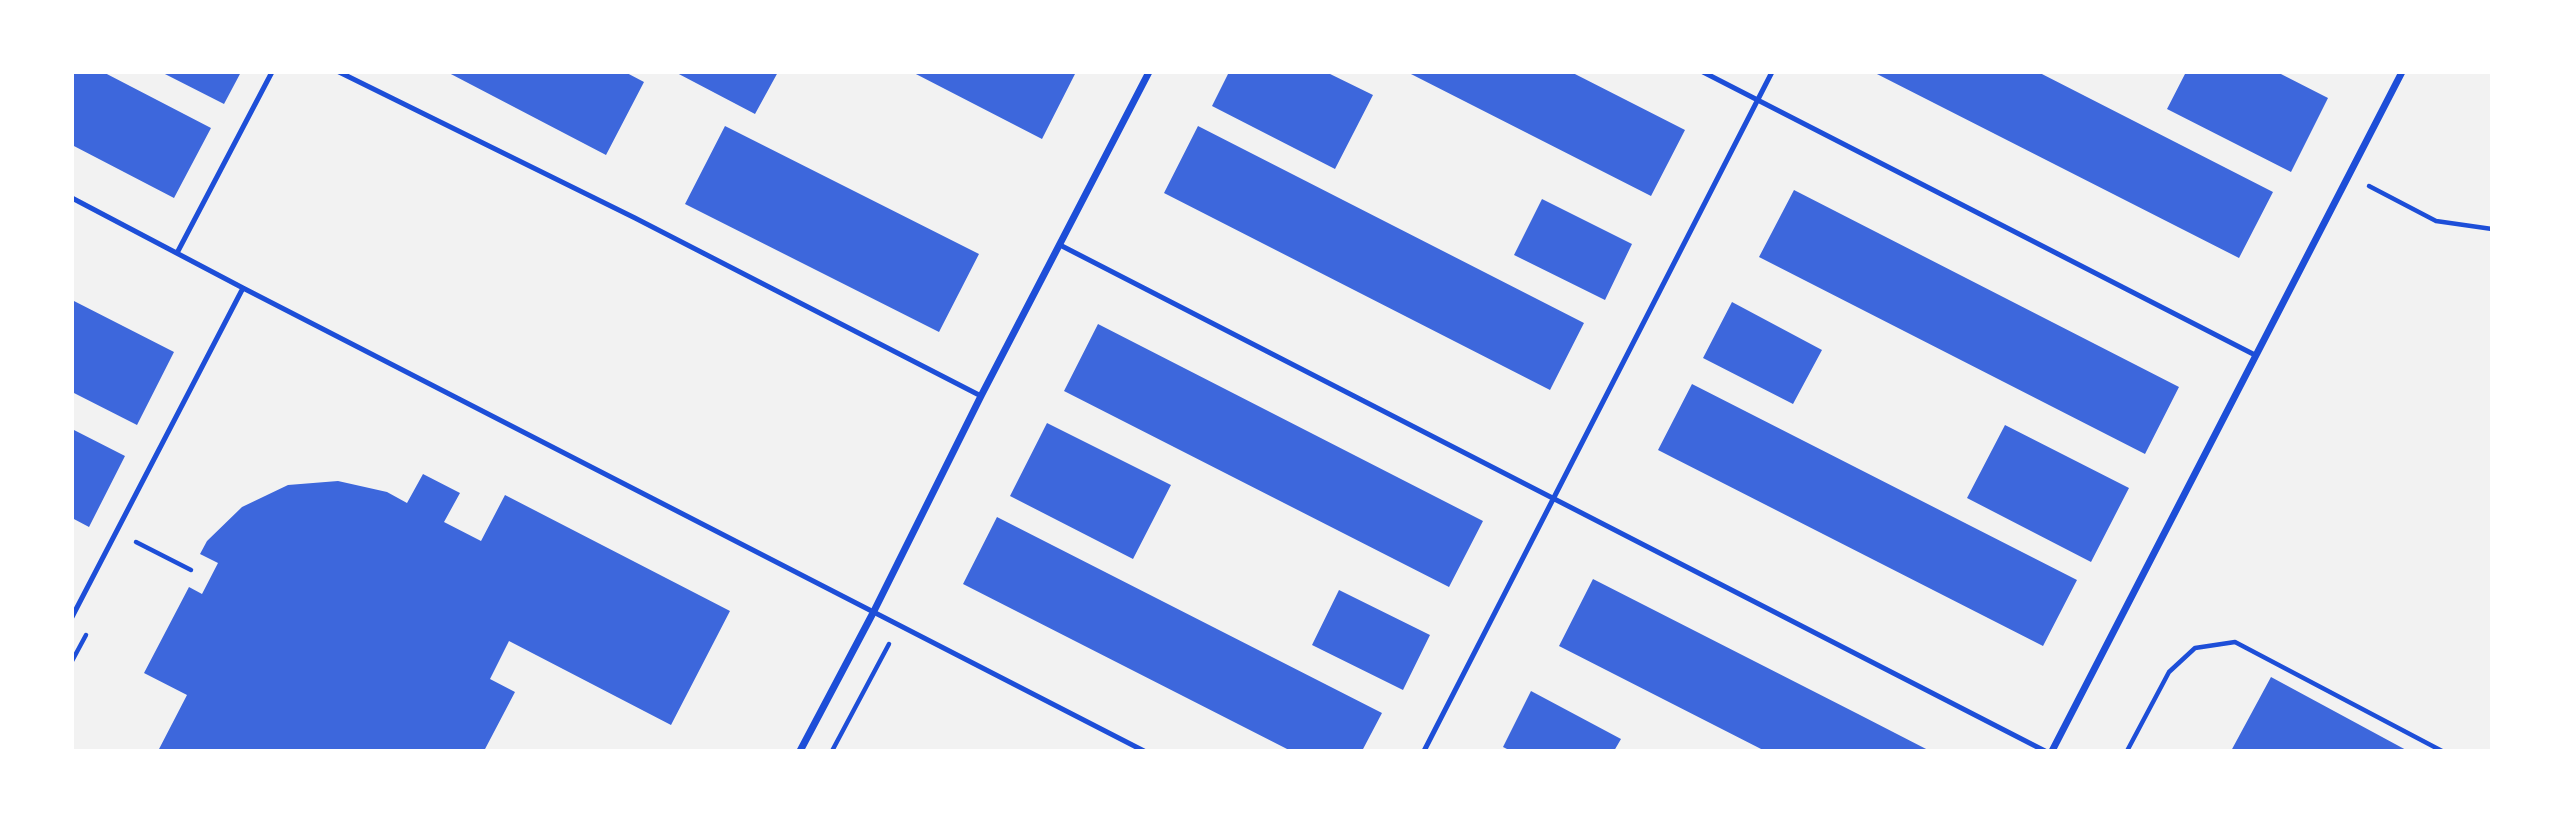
<!DOCTYPE html>
<html>
<head>
<meta charset="utf-8">
<style>
  body { margin:0 }
  #map { position:relative; width:2564px; height:823px; overflow:hidden; background:#f2f2f2; font-family:Inter,sans-serif }
  canvas { display:block }
  .frame { position:absolute; inset:0; border:74px solid #fff; pointer-events:none }
</style>
</head>
<body>
<div id="map">
<canvas width="2564" height="823"></canvas>
<div class="frame"></div>
</div>
<script>
const ctx = document.querySelector('canvas').getContext('2d');
ctx.lineJoin = 'round';
function paint(path, color) {
  ctx.fillStyle = color;
  ctx.fill(path, 'evenodd');
}
function poly(rows) {
  const path = new Path2D();
  for (const r of rows) {
    path.moveTo(r[0], r[1]);
    for (let i = 2; i < r.length; i += 2) path.lineTo(r[i], r[i + 1]);
  }
  return path;
}
function trace(path, color, width, dash) {
  ctx.strokeStyle = color;
  ctx.lineWidth = width;
  ctx.lineCap = dash ? 'butt' : 'round';
  ctx.setLineDash(dash || []);
  ctx.stroke(path);
}
const building = poly([
  [72,72,103,72,211,128,174,198,72,145],
  [161,72,241,72,224,104],
  [447,72,625,72,644,82,606,155],
  [675,72,778,72,755,114],
  [912,72,1076,72,1042,139],
  [1229,72,1326,72,1373,95,1335,169,1212,106],
  [1407,72,1571,72,1685,130,1651,196],
  [1873,72,2038,72,2273,192,2239,258],
  [2186,72,2277,72,2328,98,2291,172,2167,109],
  [725,126,979,254,939,332,685,204],
  [1198,126,1584,323,1550,390,1164,193],
  [1794,190,2179,387,2145,454,1759,257],
  [1542,199,1632,244,1605,300,1514,255],
  [72,300,174,352,137,425,72,392],
  [1732,302,1822,350,1793,404,1703,358],
  [1098,324,1483,521,1449,587,1064,391],
  [1692,384,2077,580,2043,646,1658,450],
  [1047,423,1171,485,1133,559,1010,496],
  [2005,425,2129,488,2091,562,1967,498],
  [72,429,125,456,89,527,72,518],
  [423,474,460,493,444,522,481,541,505,495,730,611,671,725,509,641,490,679,515,692,484,751,158,751,187,695,144,673,189,587,202,594,218,563,200,554,207,541,242,507,288,485,338,481,387,492,407,503],
  [997,517,1382,713,1362,751,1291,751,963,584],
  [1593,579,1860,715,1930,751,1765,751,1559,646],
  [1339,590,1430,635,1403,690,1312,645],
  [2271,677,2408,751,2231,751],
  [1531,691,1621,739,1614,751,1511,751,1503,747]
]);
const path = poly([
  [2369,186,2436,221,2492,229],
  [136,542,191,570],
  [72,661,86,635],
  [832,751,889,644],
  [2127,751,2169,672,2195,648,2235,642,2442,751]
]);
const service = poly([
  [339,72,635,218,981,396],
  [1703,72,2255,355],
  [72,198,243,288],
  [1060,245,2045,751],
  [177,253,272,72],
  [72,617,243,288,1144,751],
  [1424,751,1772,72]
]);
const minor = poly([
  [800,751,873,613,981,396,1149,72],
  [2052,751,2402,72]
]);
paint(building, '#3d67dc');
trace(path, '#1d4ed8', 4.5);
trace(service, '#1d4ed8', 5);
trace(minor, '#1d4ed8', 7);
</script>
</body>
</html>
